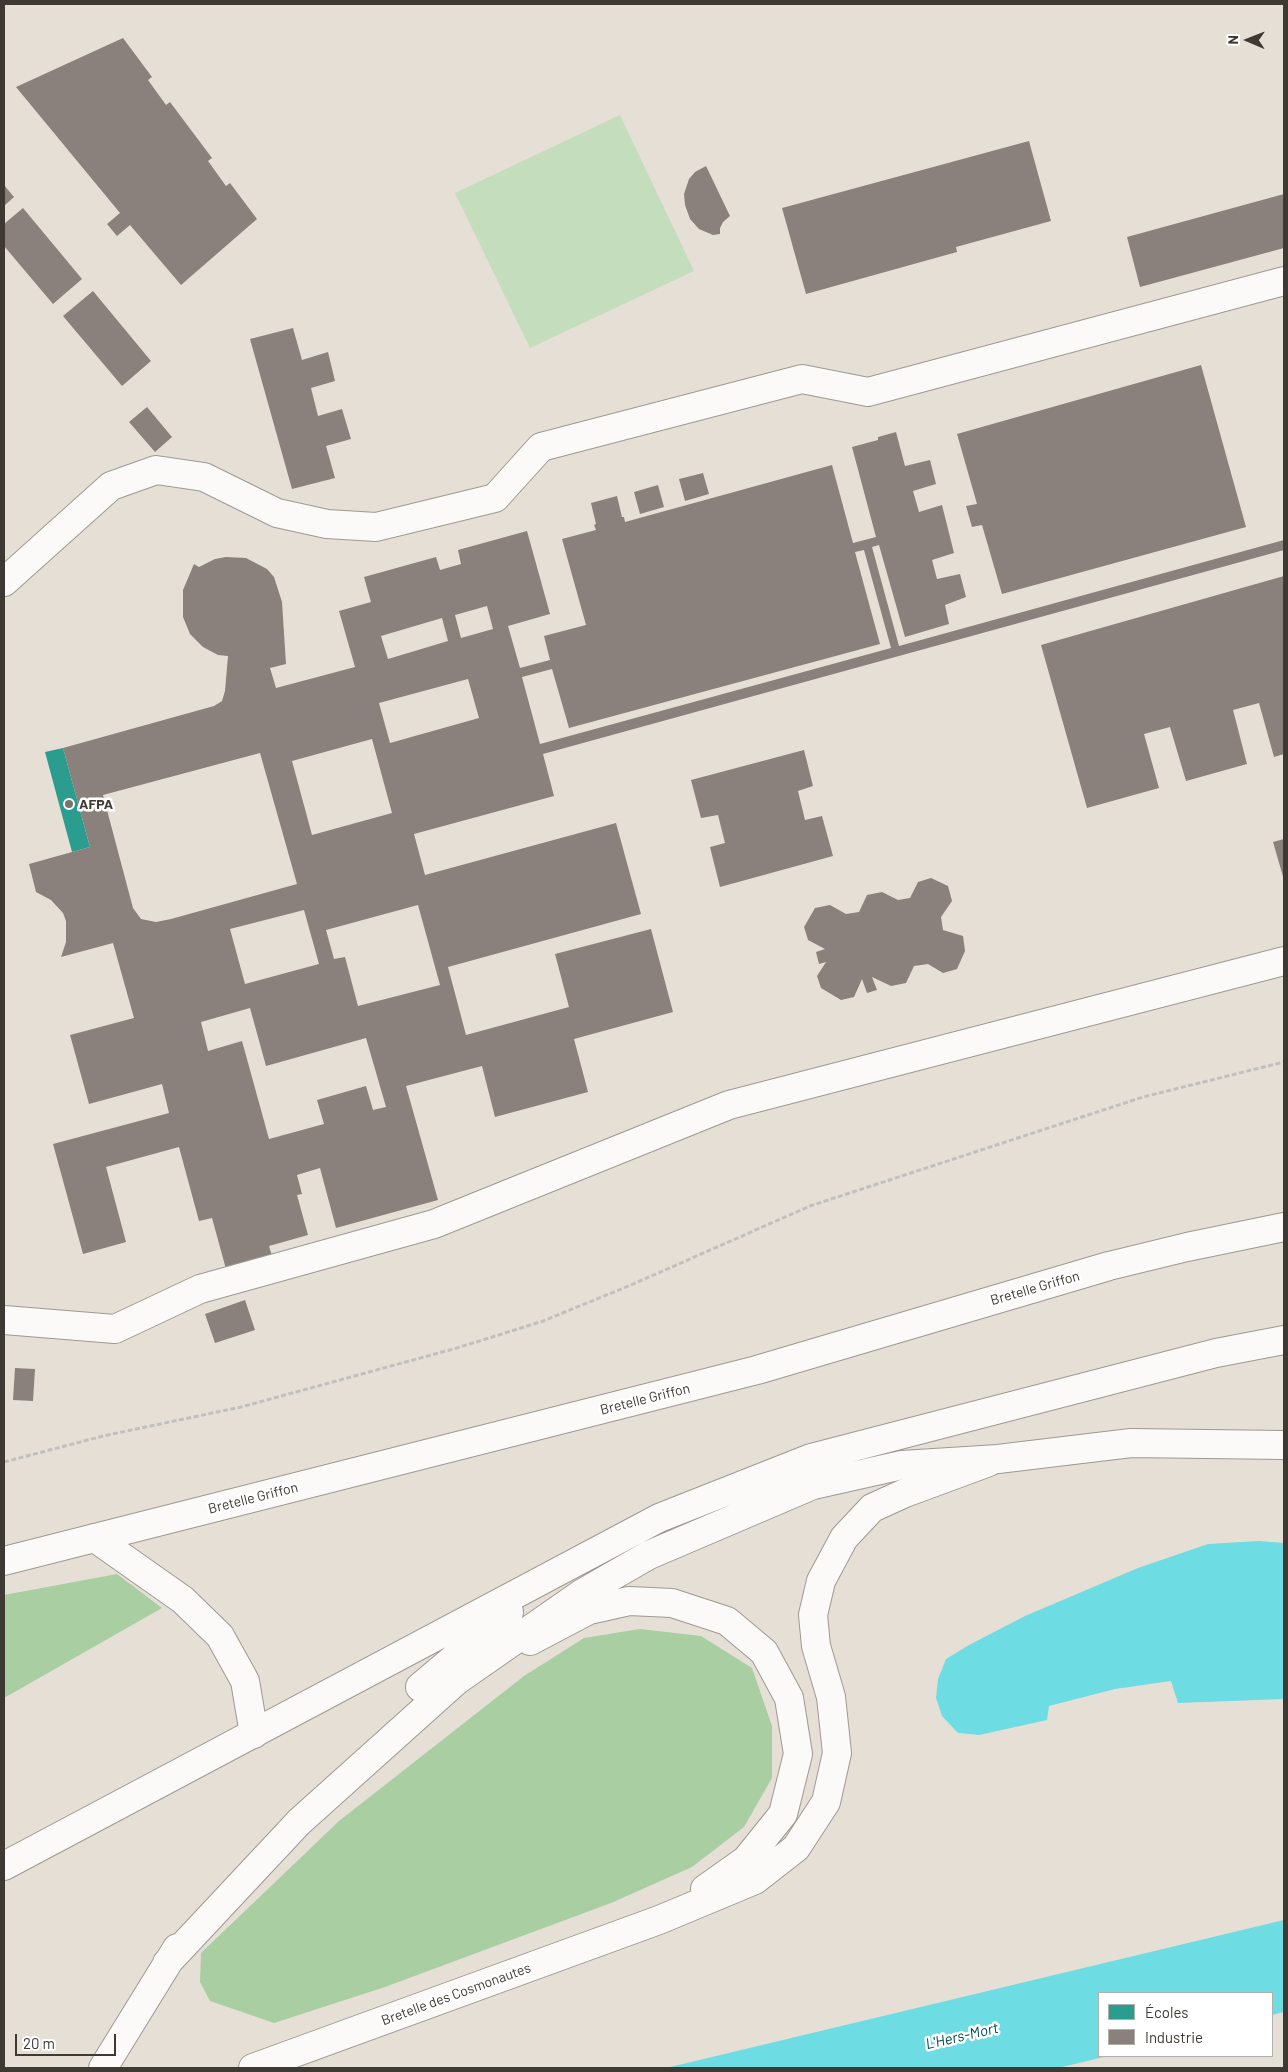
<!DOCTYPE html>
<html>
<head>
<meta charset="utf-8">
<style>
  body { margin:0 }
  #map { position:relative; width:1288px; height:2072px; overflow:hidden; background:#e6dfd6; font-family:Barlow,sans-serif }
  canvas { display:block }
  .frame { position:absolute; inset:0; border:5px solid #3e3933; pointer-events:none }
  .legend { position:absolute; left:1098px; top:1992px; width:175px; height:65px; box-sizing:border-box; background:#fff; border:1px solid #b2b0ad; margin:0; padding:6px 9px; list-style:none; font-size:15px; color:#3e3933 }
  .legend li { display:flex; align-items:center; gap:10px; height:25px }
  .legend b { width:25px; border:1px solid #b2b0ad }
  .north { position:absolute; left:1223px; top:15px; width:50px; height:50px; -webkit-text-stroke:4px #fff; paint-order:stroke; rotate:271deg; font-size:14px; font-weight:700; line-height:20px; text-align:center; color:#3e3933 }
  .north::after { content:''; display:block; margin:auto; width:18px; height:22px; background:#3e3933; clip-path:polygon(50% 0,100% 100%,50% 72%,0 100%) }
  .scale { position:absolute; left:15px; top:2034px; width:101px; height:22px; box-sizing:border-box; border:2px solid #3e3933; border-top:0; padding-left:6px; font-size:15px; line-height:18px; white-space:nowrap; color:#3e3933; -webkit-text-stroke:4px #fff; paint-order:stroke }
</style>
</head>
<body>
<div id="map">
<canvas width="1288" height="2072"></canvas>
<div class="frame"></div>
<ul class="legend">
<li><b style="height:14px;background:#2a9d8f"></b>Écoles</li>
<li><b style="height:14px;background:#8a817c"></b>Industrie</li>
</ul>
<div class="north">N</div>
<div class="scale">20 m</div>
</div>
<script>
const ctx = document.querySelector('canvas').getContext('2d');
ctx.lineJoin = 'round';
function paint(path, color) {
  ctx.fillStyle = color;
  ctx.fill(path, 'evenodd');
}
function poly(rows) {
  const path = new Path2D();
  for (const r of rows) {
    path.moveTo(r[0], r[1]);
    for (let i = 2; i < r.length; i += 2) path.lineTo(r[i], r[i + 1]);
  }
  return path;
}
function trace(path, color, width, dash) {
  ctx.strokeStyle = color;
  ctx.lineWidth = width;
  ctx.lineCap = dash ? 'butt' : 'round';
  ctx.setLineDash(dash || []);
  ctx.stroke(path);
}
function drawText(font, color, halo, rows, align = 'center') {
  ctx.font = font + ' Barlow,sans-serif';
  ctx.lineWidth = 5;
  ctx.setLineDash([]);
  ctx.textBaseline = 'middle';
  ctx.strokeStyle = halo;
  ctx.fillStyle = color;
  for (const [text, x, y, turn = 0] of rows) {
    ctx.save();
    ctx.translate(x, y);
    ctx.rotate((+turn || 0) * Math.PI / 180);
    ctx.textAlign = isNaN(turn) ? turn : align;
    if (halo) ctx.strokeText(text, 0, 0);
    ctx.fillText(text, 0, 0);
    ctx.restore();
  }
}
const green = poly([
  [620,115,694,271,530,348,455,193]
]);
const forest = poly([
  [117,1574,162,1608,4,1698,4,1595],
  [640,1629,701,1636,752,1668,772,1726,772,1778,744,1827,692,1867,611,1903,385,1987,274,2023,210,2001,200,1982,201,1953,339,1821,524,1676,584,1638]
]);
const water = poly([
  [1259,1541,1284,1543,1284,1699,1178,1703,1171,1681,1115,1689,1049,1706,1047,1720,979,1735,958,1733,942,1716,936,1698,938,1679,946,1659,969,1645,1025,1616,1138,1568,1208,1544],
  [1284,1920,1284,2012,1272,2015,1272,1993,1099,1993,1099,2056,1108,2056,1058,2068,666,2068]
]);
const schools = poly([
  [63,748,90,847,72,852,45,752]
]);
const industry = poly([
  [123,38,152,77,148,80,166,105,170,102,212,158,208,161,226,186,230,183,257,219,181,285,130,225,117,236,107,224,120,213,16,87],
  [1029,141,1051,221,956,247,957,252,806,294,782,208],
  [706,166,730,216,723,222,720,228,720,234,713,235,699,229,690,219,685,205,684,194,689,179,695,172],
  [4,185,14,197,4,206],
  [1284,194,1284,248,1140,287,1127,237],
  [23,208,82,279,53,304,4,246,4,224],
  [93,291,151,361,122,386,63,316],
  [293,328,302,360,328,352,335,381,311,388,318,416,342,409,351,439,326,446,335,478,292,489,250,339],
  [1201,365,1246,527,1002,594,982,525,972,527,966,506,977,504,957,434],
  [147,407,172,437,155,452,129,422],
  [896,432,905,466,930,460,936,484,913,491,919,512,942,505,954,553,932,560,937,579,960,574,966,597,945,605,949,624,905,637,879,545,872,547,899,646,1284,540,1284,550,543,754,554,796,414,834,425,875,616,823,641,914,448,967,466,1035,569,1007,555,954,651,929,673,1012,574,1039,588,1092,495,1117,482,1066,406,1086,438,1200,336,1228,320,1168,297,1175,302,1194,297,1195,308,1235,269,1246,272,1256,226,1269,212,1218,199,1221,179,1147,106,1167,126,1242,83,1254,53,1144,169,1113,162,1084,89,1104,70,1035,134,1018,113,943,61,957,66,942,66,921,63,913,51,900,36,892,29,864,90,847,63,748,214,706,222,701,225,691,228,656,218,655,203,647,190,634,183,617,183,590,194,564,199,567,215,559,226,557,246,558,267,569,274,577,282,602,286,664,270,668,276,688,355,667,339,611,371,602,364,577,436,557,440,570,461,564,458,550,527,531,550,614,508,626,520,668,550,660,544,636,586,625,562,539,596,530,594,525,596,524,591,503,617,496,622,517,624,517,625,522,832,465,853,543,876,537,852,447,878,440,878,437],
  [864,550,891,648,540,744,522,677,552,669,569,728,880,644,855,552],
  [487,606,493,629,461,638,455,615],
  [442,618,448,641,388,659,381,636],
  [468,679,479,718,390,743,379,703],
  [372,739,392,813,312,835,292,761],
  [260,753,297,884,171,919,156,922,141,919,133,908,103,795],
  [418,905,440,985,358,1006,345,957,334,959,326,930],
  [304,910,319,964,245,984,230,929],
  [250,1008,266,1066,366,1038,386,1107,373,1110,366,1086,317,1100,324,1124,269,1139,242,1041,208,1051,201,1022],
  [703,473,709,494,685,501,679,479],
  [658,485,664,507,640,514,634,492],
  [1284,576,1284,754,1274,757,1259,703,1233,710,1247,764,1186,781,1170,727,1144,734,1159,788,1087,808,1041,645],
  [804,750,813,786,798,791,805,820,822,816,833,856,720,887,710,847,725,843,718,815,701,818,691,780],
  [1284,839,1284,880,1273,842],
  [931,878,948,886,952,901,941,917,943,930,963,936,965,951,957,969,943,973,928,964,914,966,906,983,891,986,872,977,877,990,867,993,862,979,854,997,841,1000,821,988,817,976,826,962,819,964,816,952,825,949,808,940,804,927,815,908,830,905,846,914,859,912,867,895,882,892,898,900,910,898,918,882],
  [245,1300,255,1330,215,1343,205,1314],
  [15,1368,35,1369,33,1401,13,1400]
]);
const path = poly([
  [4,1462,103,1436,241,1407,457,1348,543,1321,631,1285,810,1206,1143,1097,1284,1062]
]);
const minor = poly([
  [4,582,111,486,156,470,204,477,277,513,327,524,376,527,495,498,541,447,802,379,868,392,1284,281],
  [4,1320,115,1329,200,1289,434,1224,729,1105,1284,961],
  [95,1538,183,1600,220,1636,245,1681,254,1734]
]);
const major = poly([
  [4,1561,757,1370,1109,1266,1187,1247,1284,1227],
  [530,1641,589,1610,629,1601,672,1603,727,1621,764,1652,789,1698,798,1754,783,1814,746,1860,705,1889],
  [253,2068,659,1920,755,1880,796,1848,826,1802,837,1753,831,1697,816,1646,813,1615,821,1581,844,1538,872,1508,905,1493,989,1462]
]);
const highway = poly([
  [420,1687,509,1612],
  [4,1866,659,1518,811,1458,1216,1353,1284,1340],
  [167,1963,299,1822,456,1681,581,1594,649,1555,813,1485,902,1465,998,1459,1131,1443,1284,1445],
  [103,2068,177,1948]
]);
const markers = [
  [69,804,5,"#79736c"]
];
const poiNames = [
  ["AFPA",79,804]
];
const streetNames = [
  ["Bretelle Griffon",1035,1288,-16],
  ["Bretelle Griffon",645,1399,-14],
  ["Bretelle Griffon",253,1498,-14],
  ["Bretelle des Cosmonautes",456,1994,-20]
];
const waterNames = [
  ["L'Hers-Mort",962,2036,-13]
];
paint(green, '#c4ddbc');
paint(forest, '#a8cea1');
paint(water, '#6edce3');
paint(schools, '#2a9d8f');
paint(industry, '#8a817c');
trace(minor, '#9e9992', 30);
trace(major, '#9e9992', 30);
trace(highway, '#9e9992', 30);
trace(path, '#c2c0bd', 3, [5, 2.5]);
trace(minor, '#fbfaf9', 28);
trace(major, '#fbfaf9', 28);
trace(highway, '#fbfaf9', 28);
for (const [x, y, r, color] of markers) {
  const dot = new Path2D();
  dot.arc(x, y, r, 0, 2 * Math.PI);
  ctx.fillStyle = color;
  ctx.fill(dot);
  trace(dot, '#fff', 2);
}
drawText('bold 14px', '#3e3933', '#fff', poiNames, 'left');
drawText('14px', '#3e3933', '#fff', streetNames);
drawText('italic 15px', '#014a4f', '#fff', waterNames);
</script>
</body>
</html>
